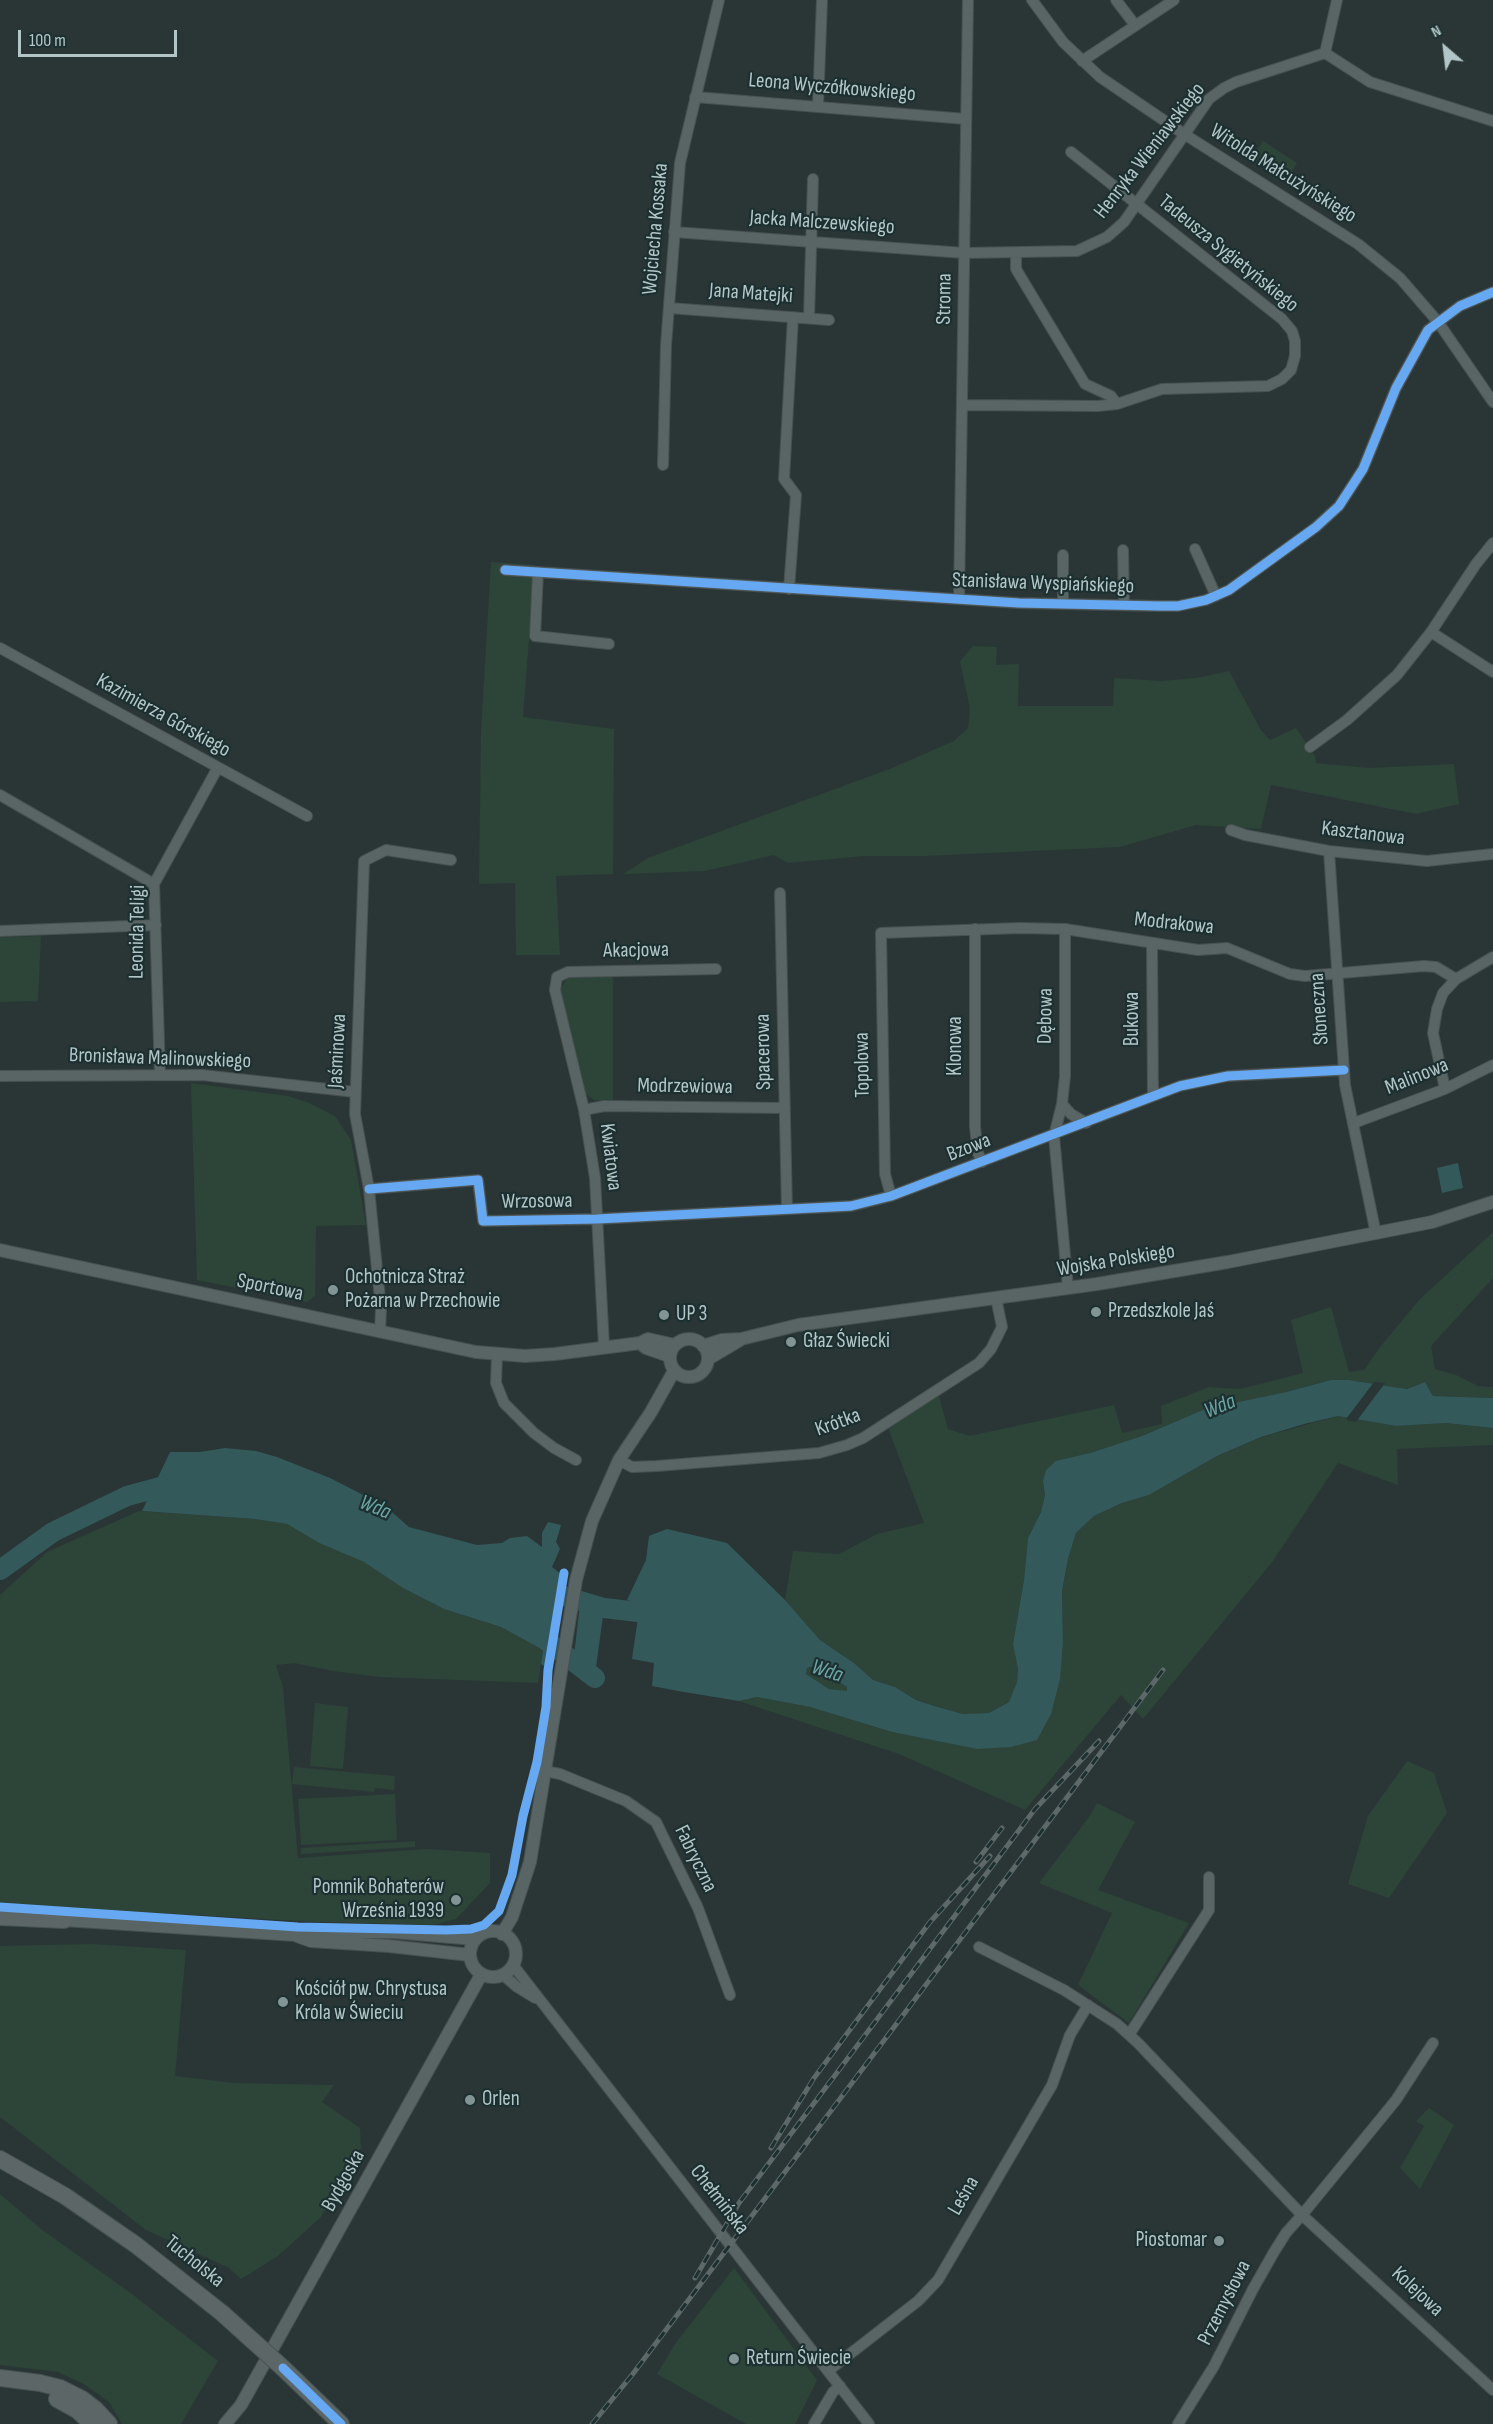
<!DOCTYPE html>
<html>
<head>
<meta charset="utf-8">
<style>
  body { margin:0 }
  #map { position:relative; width:1493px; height:2424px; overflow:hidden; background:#2a3636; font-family:"Sofia Sans Condensed",sans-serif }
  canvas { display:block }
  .north { position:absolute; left:1415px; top:18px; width:60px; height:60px; -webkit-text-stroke:4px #1d3031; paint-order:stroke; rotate:332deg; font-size:16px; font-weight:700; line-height:24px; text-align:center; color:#b3c6c7 }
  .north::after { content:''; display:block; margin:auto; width:21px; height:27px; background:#b3c6c7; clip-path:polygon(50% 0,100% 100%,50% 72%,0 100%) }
  .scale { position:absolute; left:18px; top:30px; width:159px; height:27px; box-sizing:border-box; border:3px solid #b3c6c7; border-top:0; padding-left:8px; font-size:18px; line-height:21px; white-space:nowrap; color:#b3c6c7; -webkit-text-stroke:4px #1d3031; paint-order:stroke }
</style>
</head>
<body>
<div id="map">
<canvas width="1493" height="2424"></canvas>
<div class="north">N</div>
<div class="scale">100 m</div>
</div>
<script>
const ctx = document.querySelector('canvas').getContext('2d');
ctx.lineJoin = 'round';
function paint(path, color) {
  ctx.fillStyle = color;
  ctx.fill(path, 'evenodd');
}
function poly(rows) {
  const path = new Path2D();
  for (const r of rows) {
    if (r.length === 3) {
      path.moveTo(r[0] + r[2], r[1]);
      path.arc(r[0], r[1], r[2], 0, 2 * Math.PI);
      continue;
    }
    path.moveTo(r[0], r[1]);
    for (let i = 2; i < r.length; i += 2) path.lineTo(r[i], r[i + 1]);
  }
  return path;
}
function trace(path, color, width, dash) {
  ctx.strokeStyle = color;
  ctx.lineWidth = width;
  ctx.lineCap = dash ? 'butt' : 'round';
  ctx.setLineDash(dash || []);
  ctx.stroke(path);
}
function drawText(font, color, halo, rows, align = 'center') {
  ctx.font = font + ' "Sofia Sans Condensed",sans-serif';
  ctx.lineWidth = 4.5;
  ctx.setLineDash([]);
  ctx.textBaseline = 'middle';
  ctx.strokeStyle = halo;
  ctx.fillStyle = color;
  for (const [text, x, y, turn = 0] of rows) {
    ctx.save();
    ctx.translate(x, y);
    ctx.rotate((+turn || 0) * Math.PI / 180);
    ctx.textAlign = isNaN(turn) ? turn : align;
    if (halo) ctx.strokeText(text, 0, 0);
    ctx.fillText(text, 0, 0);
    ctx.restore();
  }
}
const green = poly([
  [1263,141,1297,163,1286,181,1251,158],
  [491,562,535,565,523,717,614,729,613,874,556,876,560,955,516,955,515,883,479,884,481,732],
  [973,646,997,647,996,665,1019,664,1018,706,1113,706,1114,678,1161,681,1197,678,1229,671,1261,730,1270,740,1296,728,1315,756,1316,763,1369,768,1454,764,1459,804,1416,814,1271,785,1261,829,1196,825,1120,847,925,856,864,856,788,863,774,855,705,871,623,874,648,858,892,768,954,741,968,728,970,709,960,661],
  [41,936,38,1001,0,1002,0,937],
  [574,976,613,976,613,1100,594,1100,585,1093,560,991,566,980],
  [191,1083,288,1096,309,1103,335,1116,351,1140,366,1225,316,1226,315,1296,307,1302,197,1280],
  [1493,1232,1493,1278,1431,1346,1435,1369,1456,1375,1478,1386,1493,1387,1493,1398,1433,1396,1425,1382,1407,1389,1349,1380,1331,1380,1286,1392,1205,1409,1142,1436,1090,1453,1043,1481,1045,1495,1041,1512,1028,1538,1024,1580,1013,1644,1018,1669,1017,1682,1009,1702,989,1713,963,1714,916,1700,895,1687,873,1680,854,1663,820,1640,785,1600,793,1551,839,1554,877,1534,924,1523,888,1428,939,1396,948,1429,969,1436,1114,1405,1122,1433,1162,1424,1161,1406,1209,1387,1240,1389,1303,1373,1291,1320,1331,1307,1349,1372,1364,1370,1380,1347,1420,1299],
  [1338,1416,1396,1426,1446,1423,1493,1428,1493,1445,1397,1449,1398,1485,1338,1463,1273,1561,1143,1719,1121,1695,1025,1810,899,1754,739,1701,757,1697,810,1707,892,1732,977,1749,1063,1641,1062,1591,1068,1559,1076,1533,1094,1516,1122,1503,1149,1495,1217,1456,1262,1437],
  [139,1511,255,1519,287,1524,319,1543,364,1562,403,1588,444,1609,501,1627,543,1650,538,1683,380,1677,333,1671,294,1663,276,1665,283,1687,298,1858,427,1849,490,1853,490,1883,456,1919,433,1925,317,1922,0,1904,0,1595,47,1552],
  [814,1666,847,1687,847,1692,829,1689,806,1674,807,1668],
  [315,1703,348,1707,343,1769,310,1766],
  [1407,1761,1434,1773,1447,1813,1389,1898,1348,1884,1368,1816],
  [294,1767,395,1776,394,1790,375,1788,374,1792,292,1784],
  [395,1794,397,1840,301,1845,298,1799],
  [1097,1803,1135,1822,1098,1890,1189,1923,1129,2023,1078,1985,1112,1913,1039,1883,1089,1817],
  [415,1841,415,1847,301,1854,301,1848],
  [92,1944,186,1950,175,2076,234,2083,334,2085,322,2102,360,2128,361,2148,321,2217,278,2256,241,2279,229,2268,146,2230,0,2117,0,1946],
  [1429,2108,1454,2125,1420,2189,1400,2168,1424,2126,1416,2121],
  [0,2194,41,2229,132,2294,218,2361,181,2424,122,2424,109,2402,84,2384,58,2372,0,2365],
  [734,2268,817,2380,795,2424,746,2424,657,2374,675,2344]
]);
const water = poly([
  [1458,1163,1463,1188,1442,1193,1437,1168],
  [1331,1380,1349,1380,1407,1389,1425,1382,1433,1396,1493,1398,1493,1428,1446,1423,1396,1426,1338,1416,1304,1424,1261,1437,1217,1456,1149,1495,1122,1503,1094,1516,1076,1533,1068,1559,1062,1591,1063,1641,1060,1679,1051,1714,1037,1740,1011,1747,977,1749,892,1732,810,1707,757,1697,739,1701,678,1691,652,1686,654,1663,632,1659,640,1604,627,1600,646,1560,649,1536,667,1529,727,1543,785,1600,820,1640,854,1663,873,1680,895,1687,916,1700,938,1707,963,1714,989,1713,1009,1702,1017,1682,1018,1669,1013,1644,1024,1580,1028,1538,1041,1512,1045,1495,1043,1481,1046,1470,1056,1461,1090,1453,1142,1436,1205,1409,1286,1392],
  [814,1666,847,1687,847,1691,829,1689,806,1674,807,1668],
  [225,1448,256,1451,277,1457,330,1478,385,1506,409,1527,477,1545,502,1543,510,1538,527,1536,542,1547,542,1533,548,1522,561,1525,556,1542,560,1549,552,1567,561,1574,545,1667,541,1664,543,1650,501,1627,444,1609,403,1588,364,1562,319,1543,287,1524,255,1519,142,1511,170,1452,200,1452],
  [581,1596,605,1601,594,1682,583,1681,572,1672]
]);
const pier = poly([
  [1374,1382,1385,1383,1356,1422,1349,1421,1346,1419]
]);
const river = poly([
  [0,1570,53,1532,127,1496,179,1482],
  [533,1587,604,1608,638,1612,664,1622],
  [533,1623,539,1635,595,1678]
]);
const minor = poly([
  [1032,0,1063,42,1100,77,1184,134,1358,244,1400,278,1438,322,1493,402],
  [1116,0,1135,25],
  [1325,53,1370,82,1493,121],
  [1325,53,1337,0],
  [1082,61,1174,0],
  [695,97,966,119],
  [818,105,822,0],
  [674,232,965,253,1077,251,1107,237,1124,222,1209,99,1224,88,1236,82,1325,53],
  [1016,253,1016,269,1085,384,1111,396,1117,404],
  [669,308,829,320],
  [809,318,813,179],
  [963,405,1098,406,1117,404,1162,389,1268,386,1282,379,1291,370,1295,356,1295,341,1292,331,1282,319,1071,152],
  [663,465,666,345,680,163,719,0],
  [1195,549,1216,596],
  [1123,550,1124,605],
  [505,570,1019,603,1160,606,1178,606,1206,600,1229,590,1316,527,1339,506,1363,469,1396,388,1428,330,1460,306,1493,292],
  [538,572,535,636,609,644],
  [789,589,796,495,784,479,793,317],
  [959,599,968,0],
  [1063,604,1063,555],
  [1431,632,1493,672],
  [0,648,307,816],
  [1310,747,1347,720,1397,675,1431,632,1476,564,1493,543],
  [0,795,154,884],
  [1231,830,1245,835,1329,851,1427,861,1493,854],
  [1329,851,1345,1085,1376,1234],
  [780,893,787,1209],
  [975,929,975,1127,978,1153,982,1162],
  [1065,929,1065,1076,1062,1104,1054,1136,1068,1288],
  [0,931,156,925],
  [1152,943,1153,1096],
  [160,1075,154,884,217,769],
  [0,1076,202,1075,355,1092],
  [1445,1089,1433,1033,1437,1009,1443,993,1456,979,1493,957],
  [1062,1104,1071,1114,1086,1123],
  [584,1110,604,1106,785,1108],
  [1354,1123,1445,1089,1493,1065],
  [369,1189,478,1180,483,1221,597,1219,851,1206,891,1196,1180,1086,1228,1076,1344,1070],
  [891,1196,885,1174,881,933,1020,928,1065,929,1198,950,1227,948,1290,974,1305,976,1424,966,1436,967,1456,979],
  [380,1331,381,1309,369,1189,355,1114,364,861,386,850,451,860],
  [604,1346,595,1178,584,1110,555,990,557,977,568,972,716,969],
  [497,1354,496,1383,504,1403,534,1433,554,1448,576,1460],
  [619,1460,632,1467,657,1466,819,1453,847,1445,863,1438,979,1363,991,1349,1002,1327,996,1298],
  [545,1771,560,1774,626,1801,656,1822,698,1908,730,1995],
  [979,1947,1064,1990,1117,2024,1138,2043,1302,2215,1396,2100,1433,2043],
  [513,1965,869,2424],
  [503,1975,517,1987,535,1998],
  [1129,2035,1209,1910,1209,1877],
  [828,2371,918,2301,938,2280,1052,2085,1070,2035,1088,2005],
  [814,2424,833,2392,840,2386],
  [1178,2424,1214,2366,1253,2289,1274,2252,1286,2233,1302,2215,1493,2390]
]);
const tertiary = poly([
  [0,1250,476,1352,525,1356,555,1354,640,1343,648,1339,675,1345],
  [689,1358,19],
  [640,1343,646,1348,669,1356],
  [703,1346,722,1340,741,1339,798,1325,1097,1284,1228,1262,1432,1222,1493,1202],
  [708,1359,740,1340],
  [64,1920,296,1935,327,1932,393,1932,475,1939],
  [493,1954,23],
  [502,1934,512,1917,530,1862,576,1580,592,1521,619,1460,651,1412,674,1371],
  [297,1936,311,1941,389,1946,470,1955],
  [225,2424,241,2405,481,1975]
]);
const primary = poly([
  [0,1917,64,1920],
  [0,2159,65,2196,136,2245,222,2313],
  [283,2368,341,2424],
  [0,2378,40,2383,60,2388,82,2399,95,2409,109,2424],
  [57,2399,77,2410,92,2424]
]);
const rail = poly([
  [976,1862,1002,1828],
  [771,2148,814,2078,930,1922,990,1856],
  [695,2278,739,2203,1035,1809,1099,1741],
  [592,2424,632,2375,1163,1670]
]);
const primaryBridge = poly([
  [222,2313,283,2368]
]);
const cycleway = poly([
  [505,570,1019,603,1160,606,1178,606,1206,600,1229,590,1316,527,1339,506,1363,469,1396,388,1428,330,1460,306,1493,292],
  [369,1189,478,1180,483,1221,597,1219,851,1206,891,1196,1180,1086,1228,1076,1344,1070],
  [0,1907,298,1927,446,1930,471,1929,484,1925,499,1911,512,1875,523,1816,537,1762,546,1707,548,1670,564,1573],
  [283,2368,341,2424]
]);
const markers = [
  [333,1290,6,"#839494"],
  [1096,1312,6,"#839494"],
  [664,1315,6,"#839494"],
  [791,1342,6,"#839494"],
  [456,1900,6,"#839494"],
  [283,2002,6,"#839494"],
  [470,2100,6,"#839494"],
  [1219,2241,6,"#839494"],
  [734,2359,6,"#839494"]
];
const streetNames = [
  ["Leona Wyczółkowskiego",832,88,5],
  ["Henryka Wieniawskiego",1150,151,-52],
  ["Witolda Małcużyńskiego",1283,174,32],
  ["Jacka Malczewskiego",822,223,4],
  ["Wojciecha Kossaka",656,229,-85],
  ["Tadeusza Sygietyńskiego",1228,254,39],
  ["Jana Matejki",751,294,4],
  ["Stroma",945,299,-89],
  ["Stanisława Wyspiańskiego",1043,584,2],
  ["Kazimierza Górskiego",163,716,29],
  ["Kasztanowa",1363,834,7],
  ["Modrakowa",1174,924,6],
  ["Leonida Teligi",138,932,-89],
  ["Akacjowa",636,951,-1],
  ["Słoneczna",1320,1009,-94],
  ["Dębowa",1046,1016,-89],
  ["Bukowa",1133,1019,-90],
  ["Klonowa",956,1046,-90],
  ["Jaśminowa",338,1051,-87],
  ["Spacerowa",764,1052,-91],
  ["Bronisława Malinowskiego",160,1059,2],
  ["Topolowa",863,1065,-91],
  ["Malinowa",1417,1077,-22],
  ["Modrzewiowa",685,1087,1],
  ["Bzowa",969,1148,-21],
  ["Kwiatowa",610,1157,83],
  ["Wrzosowa",537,1202,-1],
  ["Wojska Polskiego",1116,1261,-9],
  ["Sportowa",270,1288,12],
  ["Krótka",838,1423,-20],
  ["Fabryczna",695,1859,64],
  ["Bydgoska",344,2181,-61],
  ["Leśna",964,2196,-60],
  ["Chełmińska",719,2200,52],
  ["Tucholska",194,2262,39],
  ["Kolejowa",1417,2292,43],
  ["Przemysłowa",1225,2303,-63]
];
const poiNames = [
  ["Ochotnicza Straż",345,1278],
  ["Pożarna w Przechowie",345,1302],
  ["Przedszkole Jaś",1108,1312],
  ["UP 3",676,1315],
  ["Głaz Świecki",803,1342],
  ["Pomnik Bohaterów",444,1888,"right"],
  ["Września 1939",444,1912,"right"],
  ["Kościół pw. Chrystusa",295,1990],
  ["Króla w Świeciu",295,2014],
  ["Orlen",482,2100],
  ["Piostomar",1207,2241,"right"],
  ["Return Świecie",746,2359]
];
const waterNames = [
  ["Wda",1220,1407,-22],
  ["Wda",375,1508,22],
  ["Wda",827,1672,18]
];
paint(green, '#2d4438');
paint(water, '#33595a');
paint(pier, '#2a3636');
trace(river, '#33595a', 20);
trace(minor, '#485151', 12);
trace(tertiary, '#485151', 14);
trace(primary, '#475353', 18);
trace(minor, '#596465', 10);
trace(tertiary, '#596465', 12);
trace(primary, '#5c6666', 16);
trace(rail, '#5d6868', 5);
trace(rail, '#1d3031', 3, [9]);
trace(primaryBridge, '#475353', 18, []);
trace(primaryBridge, '#5c6666', 16);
trace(cycleway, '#66a8f1', 9);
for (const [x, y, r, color] of markers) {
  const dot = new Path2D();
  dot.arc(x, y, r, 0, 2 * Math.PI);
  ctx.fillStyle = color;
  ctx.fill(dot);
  trace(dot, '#1d3031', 2);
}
drawText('21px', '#b3c6c7', '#1d3031', streetNames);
drawText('21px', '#b3c6c7', '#1d3031', poiNames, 'left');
drawText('italic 22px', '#6da5a5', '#1d3031', waterNames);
</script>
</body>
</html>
